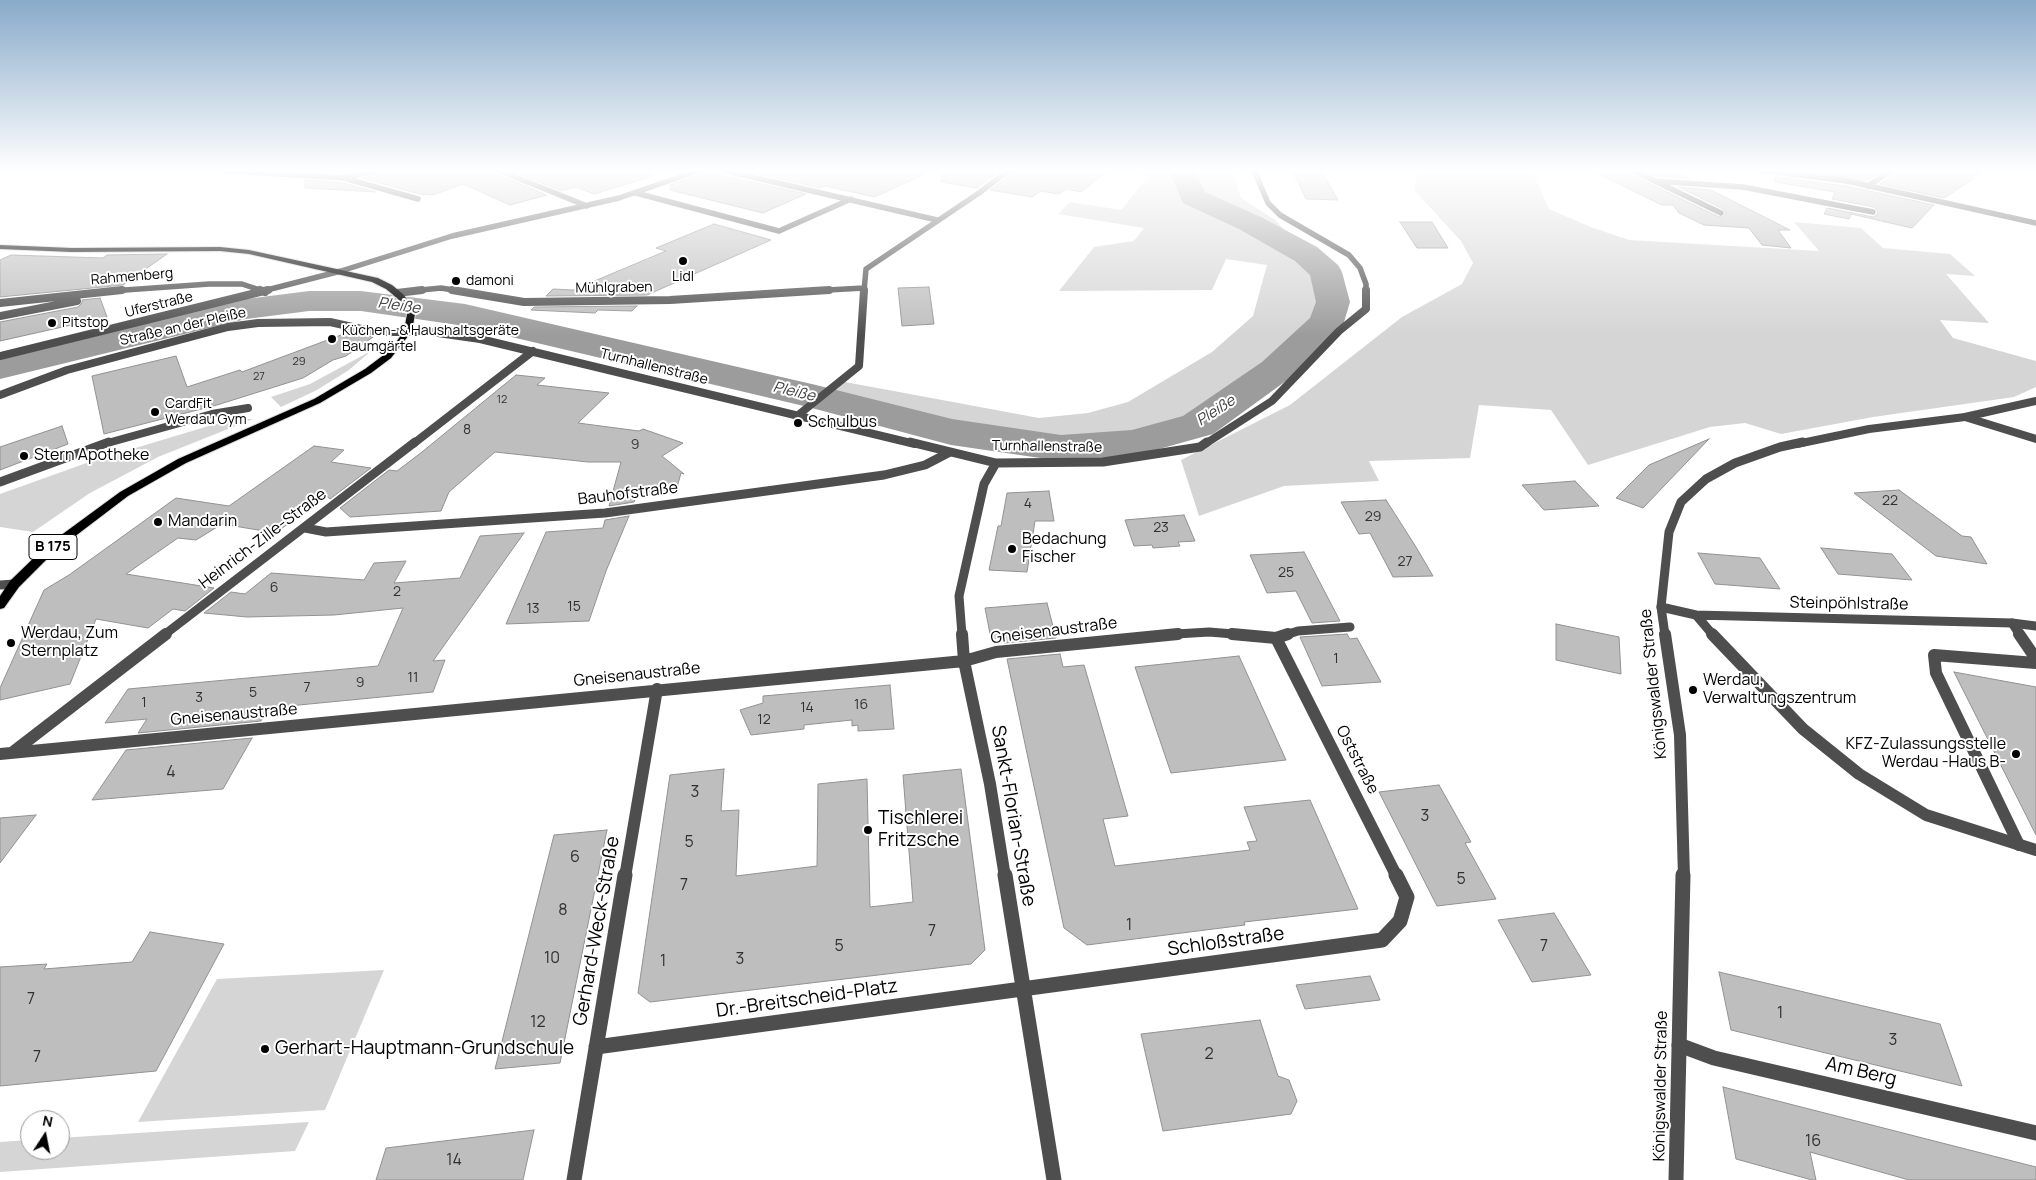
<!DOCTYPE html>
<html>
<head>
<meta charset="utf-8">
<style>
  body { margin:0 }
  #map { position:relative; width:2036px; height:1180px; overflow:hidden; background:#fff; font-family:Manrope,sans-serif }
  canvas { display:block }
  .north { position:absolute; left:20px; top:1110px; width:50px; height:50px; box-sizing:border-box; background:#fff; border:1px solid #999; border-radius:50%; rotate:11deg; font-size:14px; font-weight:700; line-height:20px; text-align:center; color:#000 }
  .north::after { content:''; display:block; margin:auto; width:18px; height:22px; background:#000; clip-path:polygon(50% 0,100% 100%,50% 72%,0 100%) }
</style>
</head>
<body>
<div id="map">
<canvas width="2036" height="1180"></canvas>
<div class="north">N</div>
</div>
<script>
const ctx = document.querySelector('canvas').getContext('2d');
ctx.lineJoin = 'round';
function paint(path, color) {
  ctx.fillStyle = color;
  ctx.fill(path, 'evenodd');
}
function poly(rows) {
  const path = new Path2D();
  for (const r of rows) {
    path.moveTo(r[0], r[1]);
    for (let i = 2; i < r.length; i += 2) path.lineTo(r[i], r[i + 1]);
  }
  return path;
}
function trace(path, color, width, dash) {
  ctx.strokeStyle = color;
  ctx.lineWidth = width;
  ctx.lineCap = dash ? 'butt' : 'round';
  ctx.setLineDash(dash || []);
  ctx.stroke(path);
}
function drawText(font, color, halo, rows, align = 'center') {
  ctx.font = font + ' Manrope,sans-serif';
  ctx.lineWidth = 4;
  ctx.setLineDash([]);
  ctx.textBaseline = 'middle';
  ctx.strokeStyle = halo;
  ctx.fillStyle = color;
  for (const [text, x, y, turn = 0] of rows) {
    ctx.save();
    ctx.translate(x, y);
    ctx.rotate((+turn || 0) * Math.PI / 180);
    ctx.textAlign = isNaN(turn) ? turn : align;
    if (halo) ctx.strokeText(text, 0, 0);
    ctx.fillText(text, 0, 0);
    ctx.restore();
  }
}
const green = poly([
  [1138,170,1232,170,1241,198,1275,220,1326,272,1333,302,1326,322,1276,370,1198,425,1134,443,1061,448,951,432,816,397,845,382,1039,418,1088,413,1128,402,1212,352,1253,316,1267,265,1226,259,1212,290,1059,291,1094,247,1134,241,1144,228,1058,214,1070,202,1121,210,1147,178],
  [1419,170,1532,170,1549,209,1591,227,1629,240,1819,251,1794,222,1861,228,1883,248,1950,254,1975,276,1946,274,1989,323,1940,320,1953,338,2036,361,2036,387,2014,397,1873,417,1781,434,1745,423,1710,427,1588,465,1551,410,1479,405,1470,458,1369,461,1379,481,1284,486,1199,516,1181,460,1290,405,1402,317,1462,284,1473,263,1461,241,1414,190],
  [371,351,349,370,317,390,281,407,271,397,310,384],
  [239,419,253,419,158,457,90,493,33,532,0,527,0,494,92,461,212,425],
  [384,970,325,1110,138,1122,217,979],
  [309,1122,295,1151,0,1172,0,1142,30,1140,30,1150,60,1150,60,1138]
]);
const river = poly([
  [1169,170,1195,170,1205,192,1261,217,1317,247,1338,265,1342,272,1350,302,1344,322,1339,330,1290,378,1213,434,1134,456,1061,461,951,445,808,407,465,326,361,311,309,311,246,319,0,379,0,355,246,299,309,291,361,291,465,304,816,385,952,419,1061,435,1132,430,1183,416,1262,362,1310,318,1316,302,1310,275,1295,261,1239,229,1183,203,1169,170]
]);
const building = poly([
  [381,170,493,170,496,174,547,195,510,205,463,184,433,195,419,194,362,178,378,174,381,170],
  [510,170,652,170,653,176,594,194,576,187,561,191,510,170],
  [705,170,717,170,721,175,806,194,763,213,670,190,670,185,702,174,705,170],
  [742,170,933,170,875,197,825,186,820,188,742,170],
  [942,170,1001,170,977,188,941,182,942,170],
  [1014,170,1109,170,1081,192,1066,189,1059,194,1041,191,1032,197,990,190,1012,174,1014,170],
  [1292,170,1321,170,1338,200,1306,199,1292,170],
  [1590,170,1627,170,1630,174,1719,217,1723,217,1726,213,1723,209,1679,187,1711,190,1790,230,1778,230,1791,248,1762,245,1749,228,1704,225,1679,213,1673,205,1662,205,1590,170],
  [1643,170,1673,170,1690,179,1656,176,1643,170],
  [1797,170,1884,170,1867,181,1797,170],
  [1897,170,1987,170,1944,198,1880,184,1895,174,1897,170],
  [1775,177,1846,186,1934,205,1912,228,1851,214,1849,219,1824,214,1827,208,1873,217,1877,215,1878,211,1874,207,1832,199,1835,192,1775,182,1775,177],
  [305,180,343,183,376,192,305,188,305,180],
  [1400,222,1432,222,1448,248,1417,248,1400,222],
  [714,224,771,240,647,295,546,296,553,289,573,290,666,251,656,248,714,224],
  [167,254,123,285,0,297,0,260,11,255,103,258,107,255,167,254],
  [929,287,934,324,902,326,898,288,929,287],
  [100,298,107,317,0,341,0,322,78,307,82,303,82,300,100,298],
  [637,306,632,311,598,310,595,313,531,310,534,307,637,306],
  [349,332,373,337,346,356,333,360,303,378,217,405,104,434,92,376,176,356,187,387,240,370,242,372,349,332],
  [516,375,545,378,537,385,609,393,578,423,639,431,643,429,683,443,662,456,684,474,681,473,676,491,636,497,634,502,609,506,621,462,588,462,495,452,449,492,441,511,350,517,340,508,389,470,397,471,422,452,516,375],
  [62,426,68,444,0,470,0,447,62,426],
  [1709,439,1643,508,1616,498,1649,465,1709,439],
  [314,446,344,450,331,462,371,468,330,499,325,495,276,533,222,524,196,540,178,538,126,574,214,588,185,611,173,609,148,628,96,619,70,684,0,700,0,688,44,590,69,575,176,498,229,506,314,446],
  [1575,481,1599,506,1544,510,1522,485,1575,481],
  [1899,490,1962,536,1971,537,1987,564,1936,556,1854,493,1899,490],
  [1049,491,1054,521,1035,521,1027,572,989,570,998,526,1001,526,1007,493,1049,491],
  [1386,500,1416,547,1433,576,1393,577,1370,533,1359,534,1341,502,1386,500],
  [1184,515,1195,541,1178,542,1180,546,1153,548,1152,545,1134,546,1125,520,1184,515],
  [629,516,606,571,589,621,506,624,546,532,603,528,605,520,629,516],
  [524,533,433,661,445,660,433,692,268,708,261,721,138,733,147,719,105,723,128,689,378,666,403,608,334,615,247,617,204,613,231,592,245,594,271,573,364,580,374,563,406,561,394,583,460,578,480,536,524,533],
  [1821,548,1892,554,1912,580,1838,574,1821,548],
  [1304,552,1340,621,1312,623,1296,591,1267,593,1250,555,1304,552],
  [1698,553,1760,558,1780,589,1715,584,1698,553],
  [1047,603,1056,638,1004,643,1003,638,991,639,985,608,1047,603],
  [1556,624,1619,637,1621,674,1556,660,1556,624],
  [1347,634,1350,639,1357,638,1381,682,1322,686,1300,637,1347,634],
  [1060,654,1063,667,1084,665,1128,816,1103,819,1115,866,1250,850,1247,842,1257,841,1244,807,1310,800,1358,909,1244,922,1245,925,1087,945,1064,928,1007,659,1060,654],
  [1239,656,1286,760,1171,773,1135,667,1239,656],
  [1954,672,2036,687,2036,835,1954,672],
  [890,685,894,729,858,731,858,725,852,726,852,720,804,725,804,729,751,735,740,710,763,703,763,696,890,685],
  [252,738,223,789,92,800,126,750,252,738],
  [724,769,721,811,739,810,736,876,817,866,818,784,867,779,870,907,913,902,903,775,961,769,985,950,971,964,650,1002,638,993,670,775,724,769],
  [1439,785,1471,842,1465,843,1496,899,1437,906,1379,792,1439,785],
  [36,815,0,863,0,818,36,815],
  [607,830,560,1063,495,1069,554,835,607,830],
  [1554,913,1591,975,1532,982,1498,920,1554,913],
  [150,932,224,944,156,1071,0,1086,0,967,47,964,44,969,132,962,150,932],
  [1719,972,1940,1024,1962,1086,1731,1030,1719,972],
  [1370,976,1380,1000,1305,1009,1296,985,1370,976],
  [1260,1020,1278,1076,1289,1080,1297,1101,1291,1114,1163,1131,1141,1034,1260,1020],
  [1723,1087,2036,1167,2036,1180,1909,1180,1810,1152,1816,1180,1812,1180,1736,1159,1723,1087],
  [534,1130,523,1180,376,1180,386,1148,534,1130]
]);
const serviceFar2 = poly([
  [1632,170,1721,213],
  [344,178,418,199],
  [1655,181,1743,187,1873,212],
  [1868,186,1892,170],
  [636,193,779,231,851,199],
  [979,193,1009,170]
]);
const serviceFar1 = poly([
  [2012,623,2020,635],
  [1285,635,1298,631,1350,627]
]);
const service = poly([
  [2019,634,2036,659],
  [1276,638,1288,634],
  [2019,845,1936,673,1934,655,2036,663]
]);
const minorFar4 = poly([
  [217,170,344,178,376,170],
  [498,170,587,206],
  [722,170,937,220],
  [1254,170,1268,203,1280,215,1349,255,1360,268,1366,284,1366,291],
  [1760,170,1847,181,2036,223],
  [111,291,209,284,242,284,263,291],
  [411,291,441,288,459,291],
  [809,291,864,288],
  [864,291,866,269,979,193]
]);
const minorFar3 = poly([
  [260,290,265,292],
  [452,290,524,302,670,300,829,290],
  [397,293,422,290],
  [0,303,122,290],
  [0,316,77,301],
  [0,395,67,370,228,327,258,323,330,322,375,332,431,332,480,339,915,444],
  [797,416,859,366,864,290],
  [1965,417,2036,439],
  [104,444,212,414,248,408],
  [413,444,533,351],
  [1205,444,1272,401,1339,331,1366,309,1366,290]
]);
const minorFar2 = poly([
  [910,442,996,463,1103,462,1200,447,1207,442],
  [0,482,109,442],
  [305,528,326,532,605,513,884,475,925,465,950,452],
  [0,585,14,584],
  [1661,607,1696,615,2012,623,2036,626],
  [1696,615,1713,635],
  [164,635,415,442],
  [962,635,959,596,984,484,996,463],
  [1160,635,1209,632,1246,635]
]);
const minorFar1 = poly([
  [962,634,964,661,990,784,1005,877],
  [1232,634,1276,638,1397,877],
  [1712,634,1803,729,1859,774,1926,815,2036,850],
  [13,752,166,634],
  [0,754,964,661,996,652,1178,634],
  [625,877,657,689]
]);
const minor = poly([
  [1005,875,1054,1180],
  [1679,1045,1714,1058,2036,1133],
  [596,1047,1382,940,1400,921,1407,897,1396,875],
  [574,1180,625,875]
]);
const tertiaryFar4 = poly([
  [263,291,341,271,452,236,619,198,700,170]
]);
const tertiaryFar3 = poly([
  [0,356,268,290],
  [1797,444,1869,429,1965,417,2036,401]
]);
const tertiaryFar2 = poly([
  [1665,635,1661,607,1669,532,1681,502,1706,479,1735,463,1780,447,1803,442]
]);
const tertiaryFar1 = poly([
  [1665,634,1680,735,1684,877]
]);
const tertiary = poly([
  [1676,1180,1683,875]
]);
const primary = poly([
  [0,245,72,248,220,247,249,250,378,278,392,285,403,294,414,308,415,314,412,331,391,358,371,373,320,403,186,463,128,496,53,553,19,587,4,608,0,609,0,596,10,581,45,547,120,492,178,459,314,399,365,369,385,354,397,341,404,331,407,314,406,308,397,298,386,289,372,282,249,254,220,251,72,252,0,249,0,245]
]);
const markers = [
  [683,261,5,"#000"],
  [456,281,5,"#000"],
  [52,323,5,"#000"],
  [332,339,5,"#000"],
  [155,412,5,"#000"],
  [798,423,5,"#000"],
  [24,456,5,"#000"],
  [158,522,5,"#000"],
  [1012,549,5,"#000"],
  [11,643,5,"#000"],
  [1693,690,5,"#000"],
  [2016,754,5,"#000"],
  [868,830,5,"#000"],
  [265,1049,5,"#000"]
];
const farNumbernames = [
  ["29",299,362],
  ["27",259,377],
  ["12",502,400]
];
const farStreetnames = [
  ["Rahmenberg",132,277,-5],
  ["Mühlgraben",614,288,-1],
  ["Uferstraße",159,305,-14],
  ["Straße an der Pleiße",183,327,-13],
  ["Turnhallenstraße",654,367,14],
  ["Turnhallenstraße",1047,447,1]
];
const farPoinames = [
  ["Lidl",683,277,"center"],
  ["damoni",466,281],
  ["Pitstop",62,323],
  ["Küchen- & Haushaltsgeräte",342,331],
  ["Baumgärtel",342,347],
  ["CardFit",165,404],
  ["Werdau Gym",165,420]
];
const numberNames = [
  ["8",467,430],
  ["9",635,445],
  ["22",1890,501],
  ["4",1028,504],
  ["29",1373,517],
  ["23",1161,528],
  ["27",1405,562],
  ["25",1286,573],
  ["6",274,588],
  ["2",397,592],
  ["15",574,607],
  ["13",533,609],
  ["1",1336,659],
  ["11",413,678],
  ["9",360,683],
  ["7",307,688],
  ["5",253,693],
  ["3",199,698],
  ["1",144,703],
  ["16",861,705],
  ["14",807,708],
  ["12",764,720]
];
const farWaternames = [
  ["Pleiße",399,306,8],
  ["Pleiße",794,392,13],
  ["Pleiße",1216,411,-33]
];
const shields = [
  [53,547,48]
];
const shieldNames = [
  ["B 175",53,547]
];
const poiNames = [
  ["Schulbus",808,423],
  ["Stern Apotheke",34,456],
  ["Mandarin",168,522],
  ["Bedachung",1022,540],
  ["Fischer",1022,558],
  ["Werdau, Zum",21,634],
  ["Sternplatz",21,652],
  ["Werdau,",1703,681],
  ["Verwaltungszentrum",1703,699],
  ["KFZ-Zulassungsstelle",2006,745,"right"],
  ["Werdau -Haus B-",2006,763,"right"]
];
const streetNames = [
  ["Bauhofstraße",628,494,-7],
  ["Heinrich-Zille-Straße",263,539,-37],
  ["Steinpöhlstraße",1849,604,1],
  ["Gneisenaustraße",1054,631,-7],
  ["Gneisenaustraße",637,675,-6],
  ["Königswalder Straße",1654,684,-96],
  ["Gneisenaustraße",234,715,-5],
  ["Oststraße",1357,760,63],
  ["Königswalder Straße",1661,1086,-89]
];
const nearNumbernames = [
  ["4",171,773],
  ["3",695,793],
  ["3",1425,817],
  ["5",689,843],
  ["6",575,858],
  ["5",1461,880],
  ["7",684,886],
  ["8",563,911],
  ["1",1129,926],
  ["7",932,932],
  ["5",839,947],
  ["7",1544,947],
  ["10",552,959],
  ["3",740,960],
  ["1",663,962],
  ["7",31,1000],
  ["1",1780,1014],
  ["12",538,1023],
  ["3",1893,1041],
  ["2",1209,1055],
  ["7",37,1058],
  ["16",1813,1142],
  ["14",454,1161]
];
const nearStreetnames = [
  ["Sankt-Florian-Straße",1013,816,80],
  ["Gerhard-Weck-Straße",597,931,-80],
  ["Schloßstraße",1226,942,-8],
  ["Dr.-Breitscheid-Platz",807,999,-8],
  ["Am Berg",1861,1072,13]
];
const nearPoinames = [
  ["Tischlerei",878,819],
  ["Fritzsche",878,841],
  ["Gerhart-Hauptmann-Grundschule",275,1049]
];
paint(green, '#d5d5d5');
paint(river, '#9c9c9c');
paint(building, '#bebebe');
trace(building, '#929292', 1);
trace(primary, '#dbdbdb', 2);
trace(serviceFar2, '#4e4e4e', 5.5);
trace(serviceFar1, '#4e4e4e', 9);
trace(service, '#4e4e4e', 12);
trace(minorFar4, '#4e4e4e', 5.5);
trace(minorFar3, '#4e4e4e', 8);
trace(minorFar2, '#4e4e4e', 9);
trace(minorFar1, '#4e4e4e', 12);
trace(minor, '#4e4e4e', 15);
trace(tertiaryFar4, '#4e4e4e', 5.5);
trace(tertiaryFar3, '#4e4e4e', 8);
trace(tertiaryFar2, '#4e4e4e', 9);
trace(tertiaryFar1, '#4e4e4e', 12);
trace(tertiary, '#4e4e4e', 15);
paint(primary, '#000');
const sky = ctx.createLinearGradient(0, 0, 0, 335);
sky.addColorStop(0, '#89aaca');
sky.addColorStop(0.51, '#fff');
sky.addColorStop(1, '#ffffff00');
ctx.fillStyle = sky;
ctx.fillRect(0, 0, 2036, 335);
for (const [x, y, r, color] of markers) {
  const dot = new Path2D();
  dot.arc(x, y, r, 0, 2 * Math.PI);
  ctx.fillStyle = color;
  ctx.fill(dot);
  trace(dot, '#fff', 2);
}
drawText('11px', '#303030', null, farNumbernames);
drawText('14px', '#000', '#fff', farStreetnames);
drawText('14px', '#000', '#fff', farPoinames, 'left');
drawText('14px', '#303030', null, numberNames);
drawText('italic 15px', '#3d3d3d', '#fff', farWaternames);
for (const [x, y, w] of shields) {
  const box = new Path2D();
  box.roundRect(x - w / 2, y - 12.5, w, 25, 4);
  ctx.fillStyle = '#fff';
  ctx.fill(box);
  trace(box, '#000', 1);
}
drawText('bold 15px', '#000', null, shieldNames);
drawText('16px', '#000', '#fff', poiNames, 'left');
drawText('16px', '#000', '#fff', streetNames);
drawText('16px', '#303030', null, nearNumbernames);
drawText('19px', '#000', '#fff', nearStreetnames);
drawText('19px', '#000', '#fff', nearPoinames, 'left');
</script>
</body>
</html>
